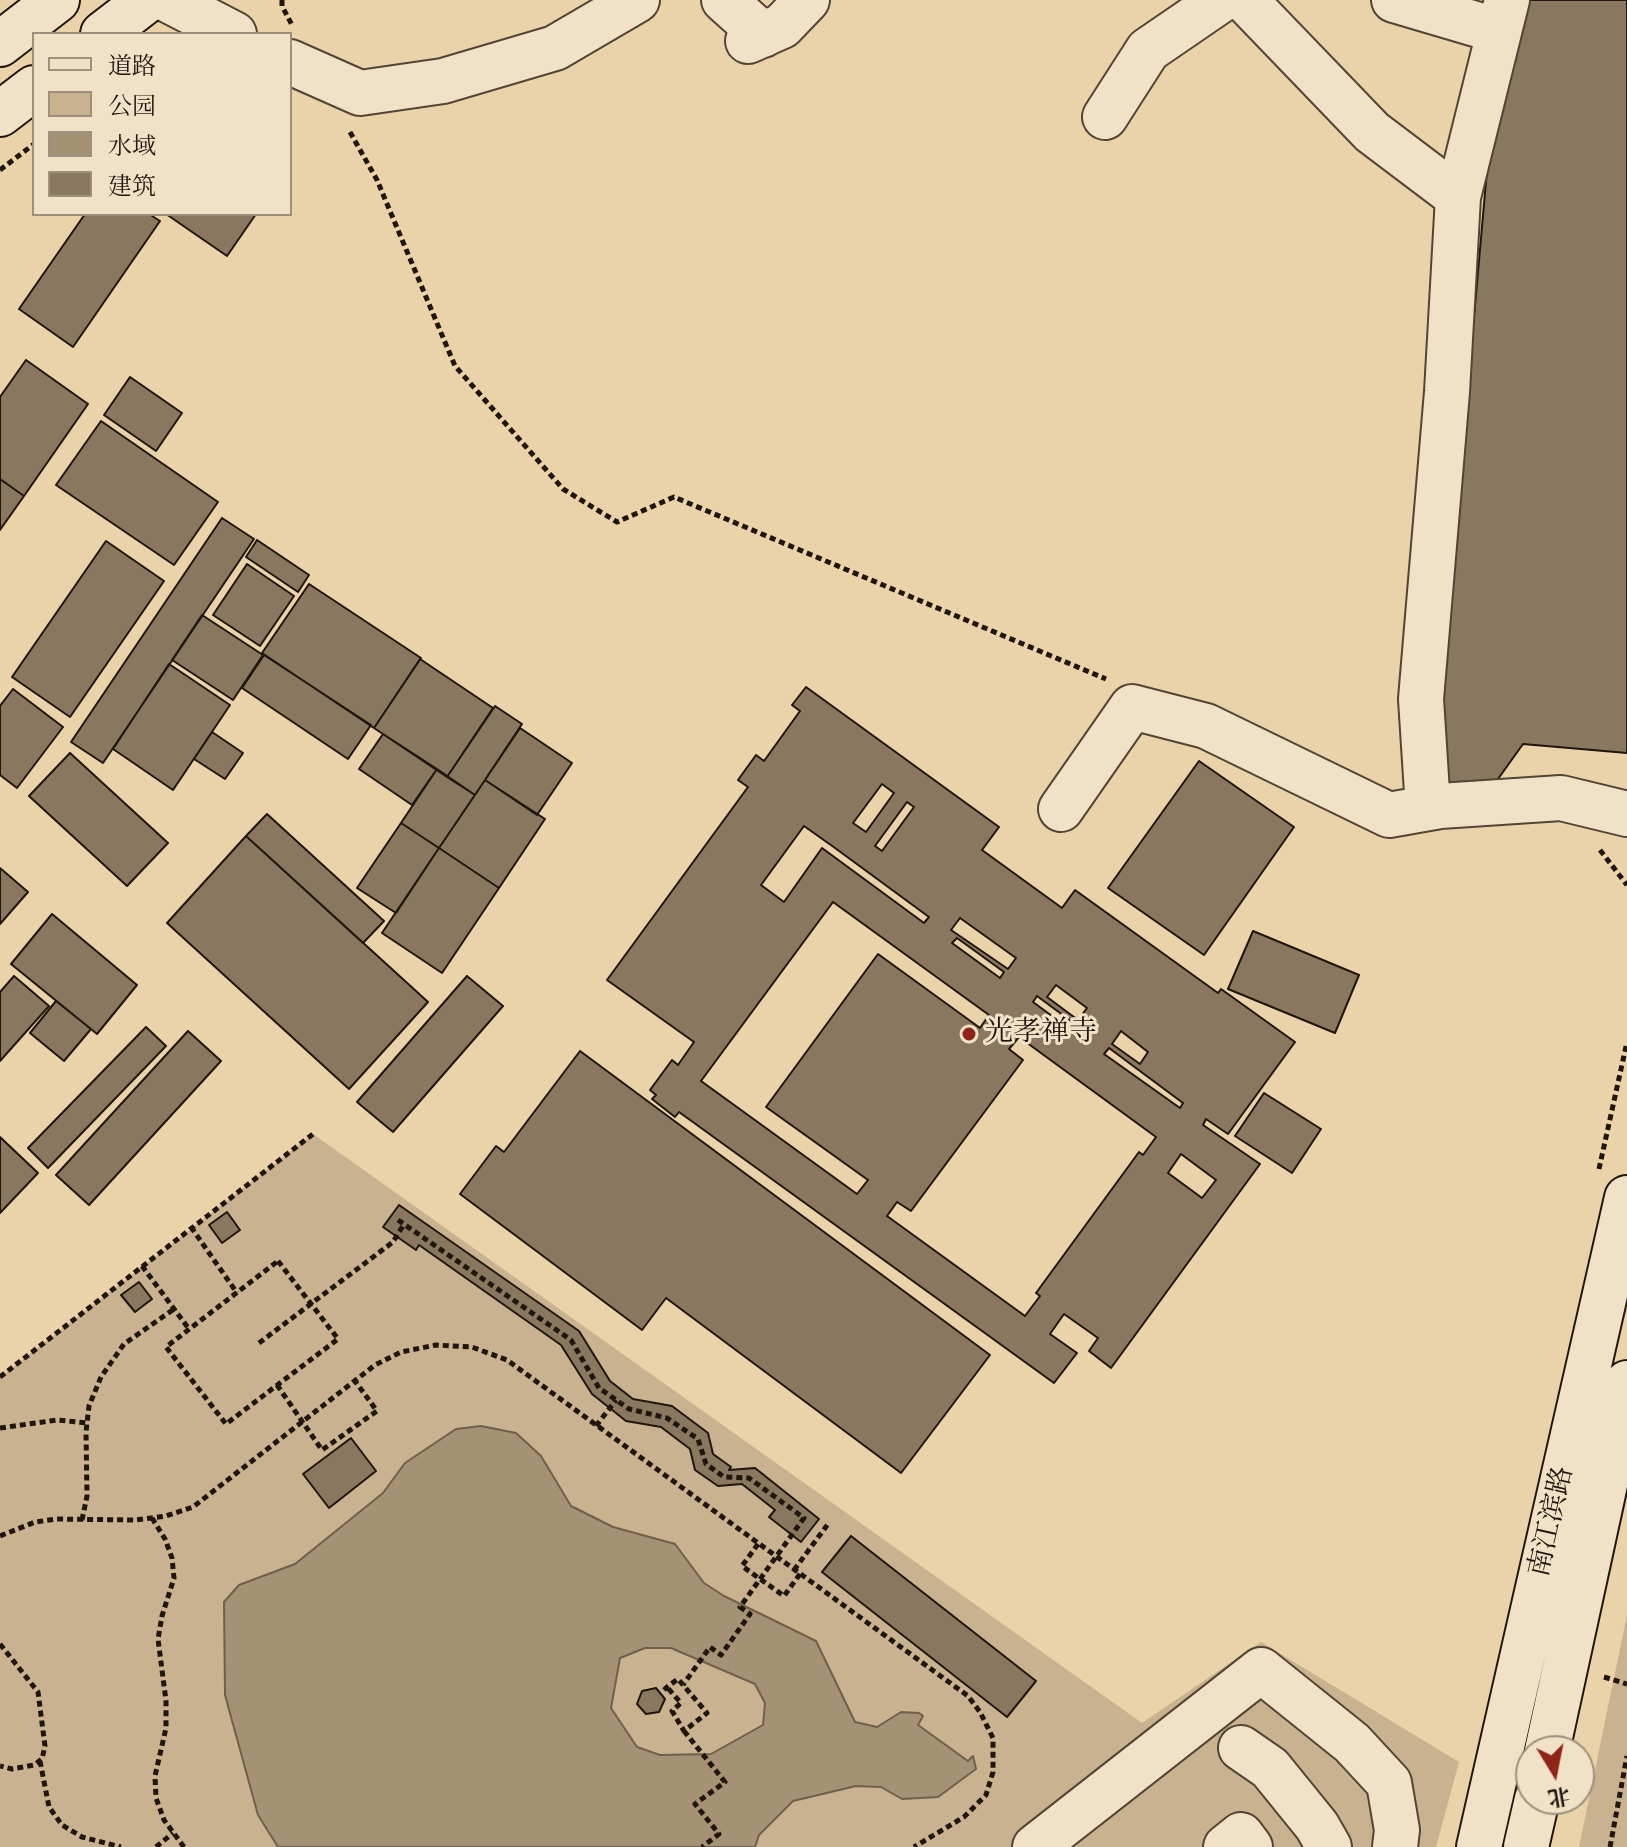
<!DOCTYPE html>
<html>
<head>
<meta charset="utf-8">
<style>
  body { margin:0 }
  #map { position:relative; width:1627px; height:1847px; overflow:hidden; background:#ead2a9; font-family:"IM FELL Double Pica","Noto Serif SC",serif }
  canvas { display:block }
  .legend { position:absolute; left:32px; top:32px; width:260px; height:184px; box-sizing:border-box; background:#f1e2c7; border:2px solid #9d907d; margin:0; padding:10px 14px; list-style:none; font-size:24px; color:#20160e }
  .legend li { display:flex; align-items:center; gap:16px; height:40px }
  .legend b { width:40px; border:2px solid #9d907d }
  .north { position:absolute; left:1515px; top:1735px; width:80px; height:80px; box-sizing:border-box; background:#f1e2c7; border:2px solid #9d907d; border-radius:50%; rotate:170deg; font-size:22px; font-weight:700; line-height:32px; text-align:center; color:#20160e }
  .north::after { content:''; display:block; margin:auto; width:28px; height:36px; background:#8f2418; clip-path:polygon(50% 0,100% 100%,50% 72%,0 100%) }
</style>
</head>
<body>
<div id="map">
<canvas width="1627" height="1847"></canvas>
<ul class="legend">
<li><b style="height:10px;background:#f1e2c7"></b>道路</li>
<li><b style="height:22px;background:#c8b28f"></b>公园</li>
<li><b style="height:22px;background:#a59274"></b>水域</li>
<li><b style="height:22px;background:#89785f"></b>建筑</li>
</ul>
<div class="north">北</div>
</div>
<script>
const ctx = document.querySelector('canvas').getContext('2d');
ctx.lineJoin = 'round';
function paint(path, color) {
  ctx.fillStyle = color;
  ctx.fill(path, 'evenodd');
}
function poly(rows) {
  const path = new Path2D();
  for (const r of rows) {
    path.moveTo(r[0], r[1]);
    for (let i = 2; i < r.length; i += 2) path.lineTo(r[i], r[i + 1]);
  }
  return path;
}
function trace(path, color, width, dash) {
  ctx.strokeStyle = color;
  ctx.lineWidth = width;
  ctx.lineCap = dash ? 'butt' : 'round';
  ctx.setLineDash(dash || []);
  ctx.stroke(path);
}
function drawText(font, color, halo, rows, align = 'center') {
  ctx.font = font + ' "IM FELL Double Pica","Noto Serif SC",serif';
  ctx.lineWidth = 6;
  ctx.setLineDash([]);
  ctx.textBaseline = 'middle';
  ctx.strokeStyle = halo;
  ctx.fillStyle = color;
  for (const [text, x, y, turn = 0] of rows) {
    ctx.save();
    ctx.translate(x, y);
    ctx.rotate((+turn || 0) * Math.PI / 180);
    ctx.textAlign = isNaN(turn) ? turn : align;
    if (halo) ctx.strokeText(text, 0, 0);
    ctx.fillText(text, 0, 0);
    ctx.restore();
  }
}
const green = poly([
  [313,1134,1142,1723,1261,1642,1459,1762,1436,1847,0,1847,0,1377],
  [1627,1615,1627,1847,1579,1847]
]);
const water = poly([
  [481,1426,516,1433,541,1456,571,1506,613,1527,675,1544,704,1583,724,1596,816,1641,855,1722,877,1727,901,1712,919,1713,923,1716,918,1725,968,1761,973,1756,976,1769,938,1797,902,1799,881,1787,856,1786,793,1801,759,1835,755,1847,278,1847,258,1815,225,1695,224,1602,239,1585,295,1564,383,1493,405,1463,456,1429,481,1426],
  [645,1648,671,1648,755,1684,765,1703,763,1725,711,1754,660,1755,637,1747,611,1708,620,1658,645,1648]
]);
const building = poly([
  [1528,0,1627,0,1627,753,1523,744,1493,786,1433,782,1487,170,1528,0],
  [85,214,149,214,160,221,73,347,19,309,85,214],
  [166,214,256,214,227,256,166,214],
  [26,360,88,404,24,496,0,479,0,397,26,360],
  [130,377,182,413,156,451,104,415,130,377],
  [101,421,218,502,174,565,56,485,101,421],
  [0,479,24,496,0,530,0,479],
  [222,518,254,539,103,763,71,742,222,518],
  [257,540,309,575,298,592,246,557,257,540],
  [106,541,164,581,70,717,12,677,106,541],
  [247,564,294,596,260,646,213,615,247,564],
  [309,584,421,658,374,728,262,653,309,584],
  [202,615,263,655,233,700,172,660,202,615],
  [264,655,371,725,348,759,242,688,264,655],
  [420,659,493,708,447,777,374,728,420,659],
  [169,664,230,705,173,790,113,749,169,664],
  [806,687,999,827,982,850,1062,908,1075,890,1218,993,1221,989,1295,1042,1228,1134,1206,1119,1203,1125,1260,1164,1111,1368,1089,1351,1098,1338,1064,1314,1050,1334,1077,1353,1054,1383,679,1112,675,1117,652,1099,656,1095,650,1090,672,1060,678,1065,694,1042,607,980,748,787,738,780,756,755,764,761,800,711,792,705,806,687],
  [882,784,894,793,866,832,853,823,882,784],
  [907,802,914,807,882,851,875,846,907,802],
  [804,826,835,848,929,917,924,923,822,848,784,902,761,885,804,826],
  [833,902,989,1015,980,1028,878,954,766,1107,868,1180,857,1194,701,1081,833,902],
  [960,918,1016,958,1008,969,951,930,960,918],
  [957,938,1004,972,1000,978,952,943,957,938],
  [1056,985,1087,1008,1078,1020,1047,997,1056,985],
  [1037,996,1075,1024,1071,1030,1033,1002,1037,996],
  [1121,1031,1148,1052,1140,1064,1112,1044,1121,1031],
  [1019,1037,1156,1137,1143,1155,1139,1152,1036,1293,1040,1296,1025,1316,887,1216,897,1202,911,1211,1023,1060,1009,1049,1019,1037],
  [1109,1048,1183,1103,1180,1108,1104,1054,1109,1048],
  [1181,1154,1216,1180,1202,1198,1168,1173,1181,1154],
  [13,689,63,727,17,788,0,775,0,706,13,689],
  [495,706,522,724,475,795,447,777,495,706],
  [520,728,572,763,537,815,485,780,520,728],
  [212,732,243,753,225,779,194,759,212,732],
  [383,734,437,769,412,805,359,769,383,734],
  [70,753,168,843,127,886,29,796,70,753],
  [1199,761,1294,827,1204,955,1108,888,1199,761],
  [437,769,475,795,439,848,401,823,437,769],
  [485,780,545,819,499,888,439,848,485,780],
  [267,814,384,921,363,943,246,836,267,814],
  [401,823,439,848,396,913,357,888,401,823],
  [246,836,428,1002,349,1089,167,923,246,836],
  [439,848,499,888,442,973,382,933,439,848],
  [0,868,28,892,0,924,0,868],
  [52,914,137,985,97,1034,11,964,52,914],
  [1253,931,1359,975,1335,1033,1228,989,1253,931],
  [14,976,49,1006,0,1061,0,992,14,976],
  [467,976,503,1006,393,1132,357,1102,467,976],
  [56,1001,91,1029,64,1061,30,1033,56,1001],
  [146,1027,166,1046,48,1168,28,1148,146,1027],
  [188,1031,221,1061,89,1205,56,1175,188,1031],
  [580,1051,990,1355,901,1473,666,1298,642,1330,460,1194,496,1146,504,1152,580,1051],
  [1264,1093,1321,1129,1292,1173,1235,1136,1264,1093],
  [0,1137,38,1173,0,1213,0,1137],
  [399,1205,579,1331,610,1381,633,1399,672,1406,708,1433,713,1454,731,1467,729,1470,755,1468,819,1519,801,1542,769,1517,775,1510,742,1484,718,1486,695,1470,690,1449,661,1427,626,1421,592,1394,561,1345,419,1245,416,1250,383,1227,399,1205],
  [227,1212,240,1230,222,1243,209,1225,227,1212],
  [139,1282,152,1299,135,1312,121,1295,139,1282],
  [351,1438,376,1471,329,1508,303,1474,351,1438],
  [851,1536,1036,1681,1007,1717,822,1572,851,1536],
  [656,1688,665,1699,659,1712,646,1714,637,1704,642,1691,656,1688]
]);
const path = poly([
  [282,0,282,6,292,25],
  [350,132,377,180,455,366,563,489,617,522,674,497,1106,679],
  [0,170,34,144],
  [1600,850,1627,885],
  [1599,1169,1627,1042],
  [398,1220,571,1340,599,1388,629,1409,667,1418,698,1439,706,1464,724,1477,749,1478,804,1518,740,1607,750,1614,721,1655,710,1647,683,1685],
  [191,1227,237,1293],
  [278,1261,338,1339,226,1424,166,1347,278,1261],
  [142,1266,189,1329],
  [259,1343,393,1242,404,1224],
  [0,1377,313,1134],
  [277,1385,322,1450,377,1411,355,1381],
  [596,1426,616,1400],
  [0,1428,57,1420,87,1423],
  [152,1518,165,1539,172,1558,174,1578,162,1616,158,1639,166,1701,166,1728,155,1776,156,1798,164,1820,184,1847],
  [82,1520,87,1496,86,1432,89,1406,101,1377,124,1344,174,1309],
  [0,1536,35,1522,57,1519,135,1520,166,1516,193,1507,375,1365,401,1352,436,1345,472,1347,507,1360,968,1696,980,1712,993,1738,993,1772,986,1795,964,1817,914,1847],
  [758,1544,742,1566,784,1596,800,1574],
  [794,1570,828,1524],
  [0,1644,38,1692,45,1746,42,1759,34,1765,12,1769,0,1766],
  [1604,1677,1627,1684],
  [664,1690,667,1687,678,1679,707,1713,684,1731,672,1711,681,1703,667,1687],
  [684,1731,725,1782,695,1804,719,1834,702,1847],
  [40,1761,49,1807,62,1825,82,1837,121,1847],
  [1579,1803,1586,1765],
  [156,1847,173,1833],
  [1610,1847,1627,1756]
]);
const street = poly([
  [168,0,234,34],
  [724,0,763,35],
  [1245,0,1372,132,1458,197],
  [1394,0,1499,31],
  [748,41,782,26,807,0],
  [290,62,360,93,443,81,555,48,637,0],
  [1105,117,1148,50,1221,0],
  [1428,808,1421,699,1447,392,1458,197,1507,0],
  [1061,809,1132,707,1206,726,1389,815,1440,806,1561,798,1627,814],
  [1241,1748,1270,1768,1317,1826,1329,1847],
  [1035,1847,1261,1670,1352,1743,1389,1783,1397,1830,1395,1847],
  [1226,1847,1241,1835,1250,1847]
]);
const secondary = poly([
  [103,34,147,0],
  [0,44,57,0],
  [0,114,34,88],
  [1547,1751,1627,1383],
  [1479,1847,1627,1198],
  [1526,1847,1537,1799]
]);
const markers = [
  [969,1034,8,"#8f2418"]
];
const poiNames = [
  ["光孝禅寺",985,1034]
];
const streetNames = [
  ["南江滨路",1553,1522,-77]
];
paint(green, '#c8b28f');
paint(water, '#a59274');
trace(water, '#70604b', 2);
paint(building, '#89785f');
trace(building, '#20160e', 2);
trace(street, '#524535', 48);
trace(secondary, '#20160e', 48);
trace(path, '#20160e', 5, [6, 4]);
trace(street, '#f1e2c7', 44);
trace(secondary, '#f1e2c7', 44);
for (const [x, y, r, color] of markers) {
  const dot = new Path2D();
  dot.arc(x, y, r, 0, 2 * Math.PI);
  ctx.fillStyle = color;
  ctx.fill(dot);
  trace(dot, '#f1e2c7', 3);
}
drawText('28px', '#20160e', '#f1e2c7', poiNames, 'left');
drawText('28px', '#20160e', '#f1e2c7', streetNames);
</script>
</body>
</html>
